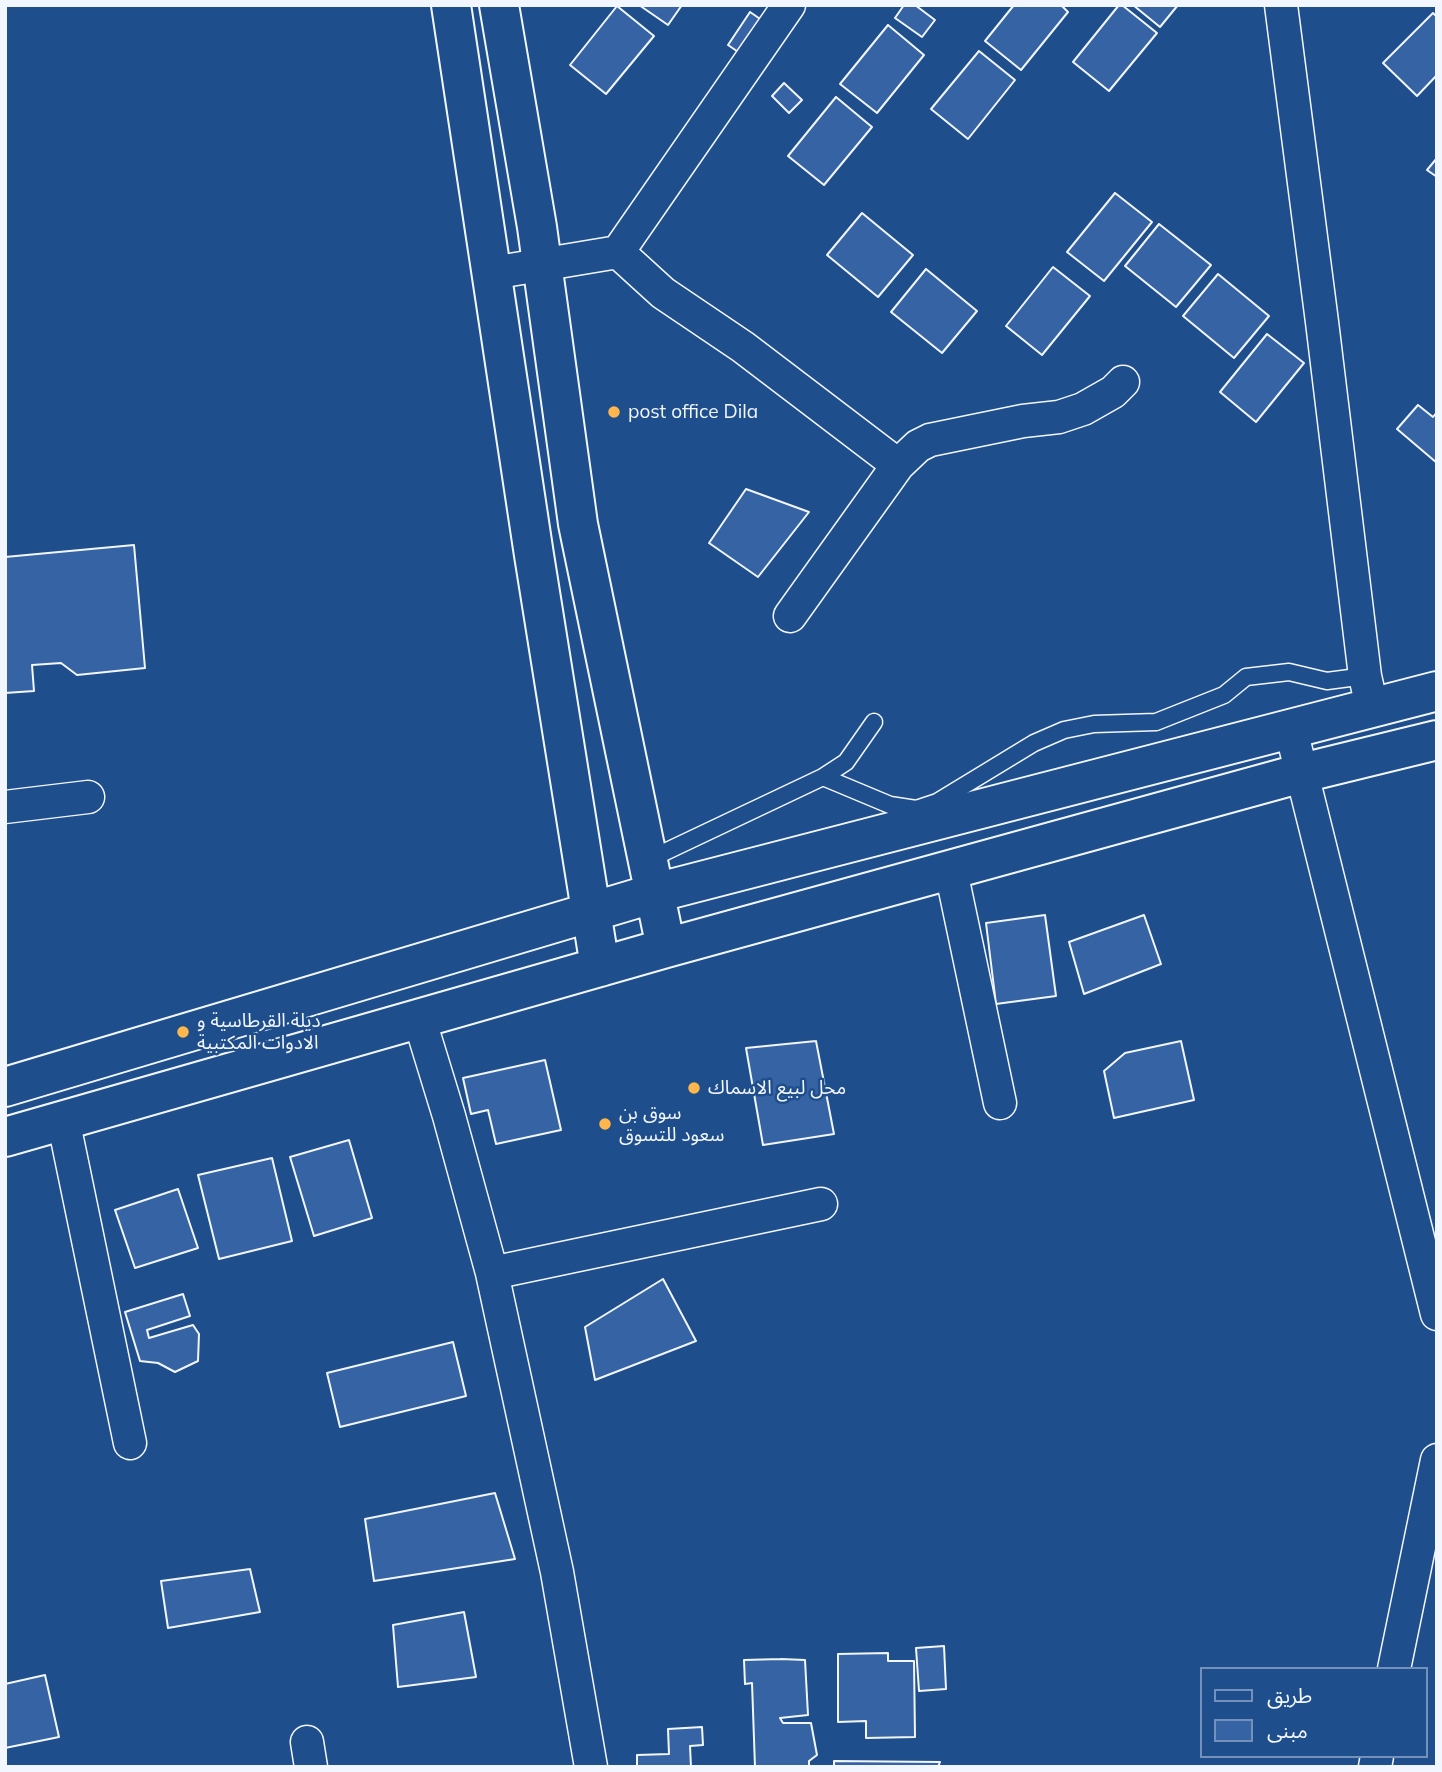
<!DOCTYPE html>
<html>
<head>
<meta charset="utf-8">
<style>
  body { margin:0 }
  #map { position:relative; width:1442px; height:1772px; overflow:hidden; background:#1f4e8c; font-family:Mulish,"Noto Sans Arabic",sans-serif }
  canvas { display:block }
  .frame { position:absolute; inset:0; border:7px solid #f2f6ff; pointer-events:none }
  .legend { position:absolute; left:1200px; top:1667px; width:228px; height:91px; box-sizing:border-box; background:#1f4e8c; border:2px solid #7391ba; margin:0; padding:9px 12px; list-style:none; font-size:21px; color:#f2f6ff }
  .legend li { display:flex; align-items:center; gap:14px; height:35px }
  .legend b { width:35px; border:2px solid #7391ba }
</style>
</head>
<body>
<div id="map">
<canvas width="1442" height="1772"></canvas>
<div class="frame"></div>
<ul class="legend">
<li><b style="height:9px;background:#1f4e8c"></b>طريق</li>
<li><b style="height:19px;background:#3563a3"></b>مبنى</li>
</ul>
</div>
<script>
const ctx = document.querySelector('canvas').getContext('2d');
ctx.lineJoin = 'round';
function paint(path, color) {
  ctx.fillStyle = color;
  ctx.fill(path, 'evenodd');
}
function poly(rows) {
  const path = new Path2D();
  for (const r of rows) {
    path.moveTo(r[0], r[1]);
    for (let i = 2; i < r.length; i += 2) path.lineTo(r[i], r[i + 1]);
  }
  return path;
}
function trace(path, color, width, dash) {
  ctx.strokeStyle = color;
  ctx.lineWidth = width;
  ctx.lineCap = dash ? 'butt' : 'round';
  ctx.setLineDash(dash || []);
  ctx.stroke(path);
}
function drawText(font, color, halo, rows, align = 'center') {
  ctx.font = font + ' Mulish,"Noto Sans Arabic",sans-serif';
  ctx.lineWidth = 5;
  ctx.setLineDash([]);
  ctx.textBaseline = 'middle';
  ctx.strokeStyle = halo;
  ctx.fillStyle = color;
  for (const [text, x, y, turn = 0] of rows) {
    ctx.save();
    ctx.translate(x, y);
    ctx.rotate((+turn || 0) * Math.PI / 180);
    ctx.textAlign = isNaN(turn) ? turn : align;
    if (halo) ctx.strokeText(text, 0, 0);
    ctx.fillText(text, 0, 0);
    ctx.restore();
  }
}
const building = poly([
  [639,5,682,5,668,25,639,5],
  [904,5,915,5,935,20,922,37,895,18,904,5],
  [1014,5,1061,5,1068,12,1021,70,985,41,1014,5],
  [1119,5,1122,5,1157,33,1109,91,1073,62,1119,5],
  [1133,5,1178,5,1160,27,1133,5],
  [617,6,654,36,606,94,570,65,617,6],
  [750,12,769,25,747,58,728,45,750,12],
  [1433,13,1437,17,1437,75,1417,96,1383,63,1433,13],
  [888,25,924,55,877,113,840,84,888,25],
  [979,51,1015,80,968,139,931,109,979,51],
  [784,83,802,100,789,113,772,96,784,83],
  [836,97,872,127,824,185,788,156,836,97],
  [1437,158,1437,177,1427,170,1437,158],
  [1115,193,1152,222,1104,281,1067,252,1115,193],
  [862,213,913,255,878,297,827,255,862,213],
  [1159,224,1211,265,1176,307,1125,266,1159,224],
  [1053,267,1090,296,1042,355,1006,326,1053,267],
  [926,269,977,311,942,353,891,312,926,269],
  [1218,274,1269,316,1234,358,1183,316,1218,274],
  [1267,334,1304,363,1256,422,1220,392,1267,334],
  [1418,405,1433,417,1437,412,1437,463,1397,429,1418,405],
  [746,489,809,512,758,577,709,543,746,489],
  [134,545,145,668,77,675,61,663,32,665,34,691,5,693,5,557,134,545],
  [1045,915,1056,996,996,1004,986,923,1045,915],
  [1144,915,1161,964,1084,994,1069,942,1144,915],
  [816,1041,834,1134,763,1145,746,1048,816,1041],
  [1181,1041,1194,1100,1114,1118,1104,1071,1125,1053,1181,1041],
  [545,1060,561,1130,496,1144,488,1110,471,1114,463,1078,545,1060],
  [349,1140,372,1218,314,1236,290,1157,349,1140],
  [272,1158,292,1241,219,1259,198,1175,272,1158],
  [178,1189,198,1248,135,1268,115,1210,178,1189],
  [663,1279,696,1341,595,1380,585,1327,663,1279],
  [183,1294,190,1316,147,1330,149,1338,193,1325,199,1334,198,1361,175,1372,158,1363,140,1361,125,1312,183,1294],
  [453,1342,466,1396,340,1427,327,1373,453,1342],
  [495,1493,515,1559,374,1581,365,1519,495,1493],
  [250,1569,260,1612,168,1628,161,1581,250,1569],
  [464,1612,476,1677,398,1687,393,1625,464,1612],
  [944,1646,946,1689,919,1691,916,1648,944,1646],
  [888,1653,888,1661,914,1661,915,1737,866,1738,866,1721,838,1722,838,1654,888,1653],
  [781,1659,805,1660,808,1715,780,1718,783,1723,811,1723,817,1755,809,1761,809,1767,755,1767,752,1683,745,1684,744,1660,781,1659],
  [45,1675,59,1737,5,1748,5,1684,45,1675],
  [702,1727,703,1745,690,1746,691,1767,637,1767,637,1755,669,1754,668,1729,702,1727],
  [834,1761,940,1762,938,1767,834,1767,834,1761]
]);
const lane = poly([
  [823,777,890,805,916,809,937,802,1034,743,1064,730,1094,724,1156,722,1224,695,1246,677,1289,672,1327,681,1365,676],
  [648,860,823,777,846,762,874,722]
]);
const street = poly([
  [1281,5,1322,322,1365,676,1372,707],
  [618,252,789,5],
  [492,273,618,252,663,293,743,347,898,465,790,616],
  [898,465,918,446,930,440,1023,421,1059,417,1083,409,1113,392,1123,382],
  [1291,730,1437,1314],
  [5,807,88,797],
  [951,871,1000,1103],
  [419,1018,449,1116,492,1273,557,1572,591,1767],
  [63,1119,130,1443],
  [492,1273,821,1204],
  [1394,1669,1437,1460],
  [307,1742,311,1767],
  [1375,1767,1377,1756]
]);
const secondary = poly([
  [451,5,534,555,600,967],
  [499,5,537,227,578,524,666,948],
  [5,1087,655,893,1437,691],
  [5,1137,666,948,1302,773,1437,740]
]);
const markers = [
  [614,412,7,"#ffb74d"],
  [183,1032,7,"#ffb74d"],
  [694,1088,7,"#ffb74d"],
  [605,1124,7,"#ffb74d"]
];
const poiNames = [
  ["post office Dila",628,412],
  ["ديلة القرطاسية و",197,1021],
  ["الادوات المكتبية",197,1043],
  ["محل لبيع الاسماك",708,1088],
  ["سوق بن",619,1113],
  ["سعود للتسوق",619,1135]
];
paint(building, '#3563a3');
trace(building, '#f2f6ff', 2);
trace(lane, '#f2f6ff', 19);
trace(street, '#f2f6ff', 35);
trace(secondary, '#f2f6ff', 42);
trace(lane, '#1f4e8c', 16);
trace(street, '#1f4e8c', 32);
trace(secondary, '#1f4e8c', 38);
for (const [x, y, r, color] of markers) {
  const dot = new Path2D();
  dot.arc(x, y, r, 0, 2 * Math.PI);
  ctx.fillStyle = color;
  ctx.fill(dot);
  trace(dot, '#1f4e8c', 2.5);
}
drawText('19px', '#f2f6ff', '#1f4e8c', poiNames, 'left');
</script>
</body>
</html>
